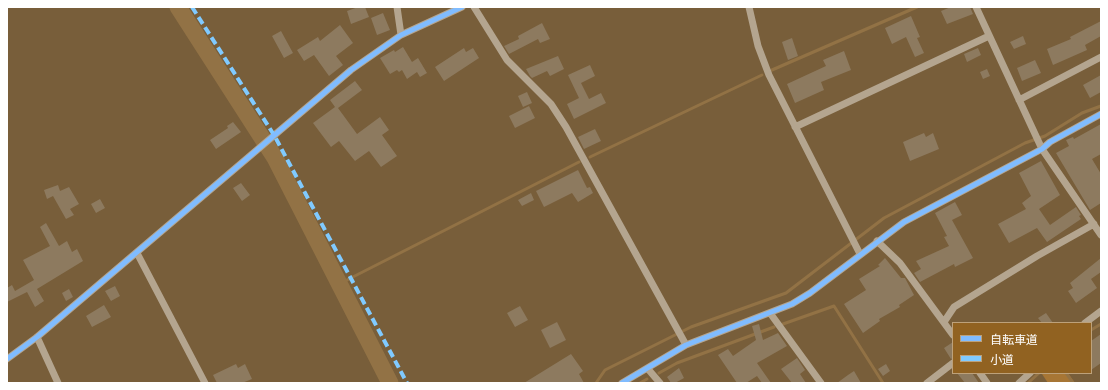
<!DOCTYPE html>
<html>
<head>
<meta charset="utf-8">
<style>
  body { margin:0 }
  #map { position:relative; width:1108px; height:390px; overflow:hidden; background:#785e3a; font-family:Karla,"Noto Sans JP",sans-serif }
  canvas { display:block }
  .frame { position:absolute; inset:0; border:8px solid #fff; pointer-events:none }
  .legend { position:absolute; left:952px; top:322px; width:140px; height:52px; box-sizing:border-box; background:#916221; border:1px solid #bda17a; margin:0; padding:5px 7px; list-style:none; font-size:12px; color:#fff }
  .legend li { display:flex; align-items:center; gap:8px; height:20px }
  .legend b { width:20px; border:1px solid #bda17a }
</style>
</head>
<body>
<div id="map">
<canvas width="1108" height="390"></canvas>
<div class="frame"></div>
<ul class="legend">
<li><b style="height:5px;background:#80bcff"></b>自転車道</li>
<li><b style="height:5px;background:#80caff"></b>小道</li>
</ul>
</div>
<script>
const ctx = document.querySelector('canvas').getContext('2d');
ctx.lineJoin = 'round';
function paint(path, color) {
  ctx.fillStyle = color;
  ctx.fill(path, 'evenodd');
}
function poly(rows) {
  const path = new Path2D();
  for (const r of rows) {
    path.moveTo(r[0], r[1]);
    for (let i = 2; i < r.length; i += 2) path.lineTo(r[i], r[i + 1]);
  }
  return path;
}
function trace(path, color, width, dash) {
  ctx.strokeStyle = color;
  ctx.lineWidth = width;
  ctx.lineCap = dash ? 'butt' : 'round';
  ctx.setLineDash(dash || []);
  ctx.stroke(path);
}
const green = poly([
  [1043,373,1068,373,1075,383,1048,383,1042,374]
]);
const stream = poly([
  [772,70,917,7],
  [590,157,762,75],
  [339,284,579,162],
  [783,324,834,306,883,383],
  [1091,330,1101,324],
  [659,373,677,363,774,327],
  [1066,373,1073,383],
  [596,383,605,370,691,327,786,293,884,218,1025,143,1045,136,1082,113,1101,106],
  [640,383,647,379],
  [1028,383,1039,373]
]);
const river = poly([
  [178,7,275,158,390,383]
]);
const building = poly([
  [358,7,365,7,369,17,351,24,347,11],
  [951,7,970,7,973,14,947,24,941,11],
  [383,13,390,30,377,35,371,18],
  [911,16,920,37,917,38,924,53,915,57,906,37,892,44,885,28],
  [1101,21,1101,36,1085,45,1087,50,1053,65,1047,49,1071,39,1070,37],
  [542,23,550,39,540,43,538,39,509,54,504,46,519,39,518,36],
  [340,25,353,43,336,56,343,65,329,76,314,55,304,61,297,50,318,37,320,41],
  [281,31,293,53,284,58,272,36],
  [1023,36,1026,44,1014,49,1010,42],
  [792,38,798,56,788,60,782,42],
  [403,47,412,62,418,58,427,73,420,77,417,72,407,79,402,70,399,72,397,70,390,74,380,58,394,50,395,52],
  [464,48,466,52,473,48,479,58,444,81,435,67],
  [978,48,981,55,967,62,964,54],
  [844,51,851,70,821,82,824,90,795,103,787,84,826,66,823,60],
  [558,56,564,69,550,76,547,71,532,78,530,76,526,69],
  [1035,60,1041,73,1022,81,1017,68],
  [590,65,595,76,581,83,589,99,601,93,606,103,574,119,567,104,579,98,568,75],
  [987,69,990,76,983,79,980,72],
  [1101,75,1101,92,1090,98,1083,85],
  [355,81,362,90,338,108,357,134,380,117,389,130,382,135,397,156,381,167,369,151,355,161,339,141,331,147,313,123,335,107,330,100],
  [527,92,532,103,523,107,518,96],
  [529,106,535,118,515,128,509,116],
  [233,122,241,132,216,149,210,140,228,128,227,126],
  [1101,124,1101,154,1092,159,1101,174,1101,203,1090,210,1056,153,1069,146,1066,140,1073,137,1074,139],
  [595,129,601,141,584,149,578,137],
  [924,133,926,137,933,133,939,149,910,161,903,142],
  [1041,161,1060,195,1039,209,1050,225,1076,207,1081,215,1079,216,1081,219,1047,242,1037,228,1009,243,998,224,1026,209,1022,203,1031,196,1019,173],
  [578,170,587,188,590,187,593,193,578,202,572,193,544,207,536,191],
  [241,183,250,195,242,201,233,188],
  [58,185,60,191,69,187,79,204,70,209,74,215,66,219,53,196,47,199,44,190],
  [531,193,534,200,522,206,518,200],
  [100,199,105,208,96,213,91,204],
  [955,202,962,215,952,220,973,258,955,267,954,264,920,282,914,273,921,269,916,261,949,246,944,237,947,236,935,213],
  [46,223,59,246,67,241,72,252,77,249,83,261,37,289,44,301,35,307,27,292,7,302,7,288,12,285,15,291,34,280,23,260,50,246,40,227],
  [885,258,901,278,905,278,914,295,899,305,900,307,879,319,880,321,863,333,844,304,866,290,859,279,880,266,878,265],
  [1101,258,1101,272,1091,279,1097,288,1076,303,1068,291,1073,288,1070,283],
  [115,286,120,296,111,301,105,291],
  [69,289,73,297,66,301,62,293],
  [104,305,111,317,92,327,86,316],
  [520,306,528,320,515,327,507,313],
  [1046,313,1053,323,1042,323,1038,318],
  [557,322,566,340,550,348,541,330],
  [759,324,763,340,778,333,787,346,757,363,771,383,762,383,757,376,746,383,737,383,718,355,728,349,733,356,756,340,752,326],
  [1101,334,1101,363,1091,370,1091,341],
  [953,342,953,358,951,359,944,348],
  [571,354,583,371,579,374,584,383,524,383],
  [797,358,805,370,800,374,806,383,792,383,781,369],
  [236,364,238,368,245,364,252,379,242,383,217,383,213,375],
  [886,364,890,371,883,376,878,369],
  [679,368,684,378,675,383,671,383,667,377],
  [854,371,861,383,837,383,848,375],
  [957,373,972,373,979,383,965,383]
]);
const minor = poly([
  [397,7,401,35],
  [474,7,507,60,551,104,566,127,686,345],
  [749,7,758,46,769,75,860,254],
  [976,7,1042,149,1101,235],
  [1019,100,1101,57],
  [795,127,989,36],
  [877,241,900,263,953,335],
  [137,253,205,383],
  [770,313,821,383],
  [944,322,954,307,1037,256,1094,224],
  [1085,323,1101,311],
  [37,337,58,383],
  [7,359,37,337,351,70,401,35,462,7],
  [648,369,660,383],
  [980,373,987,383],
  [622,383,686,345,792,304,810,293,904,222,1042,149,1050,142,1101,114],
  [927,383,953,363],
  [1019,383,1030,373]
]);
const quiet = poly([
  [192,7,274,135,407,383]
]);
const cycleway = poly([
  [7,359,37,337,351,70,401,35,462,7],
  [622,383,686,345,792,304,810,293,904,222,1042,149,1050,142,1101,114]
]);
paint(green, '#a77635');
trace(stream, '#927245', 3);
trace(river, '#927245', 17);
paint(building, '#8d7a5f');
trace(minor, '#b4a58f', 7);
trace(quiet, '#80caff', 4, [8, 4]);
trace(cycleway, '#80bcff', 5);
</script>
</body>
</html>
